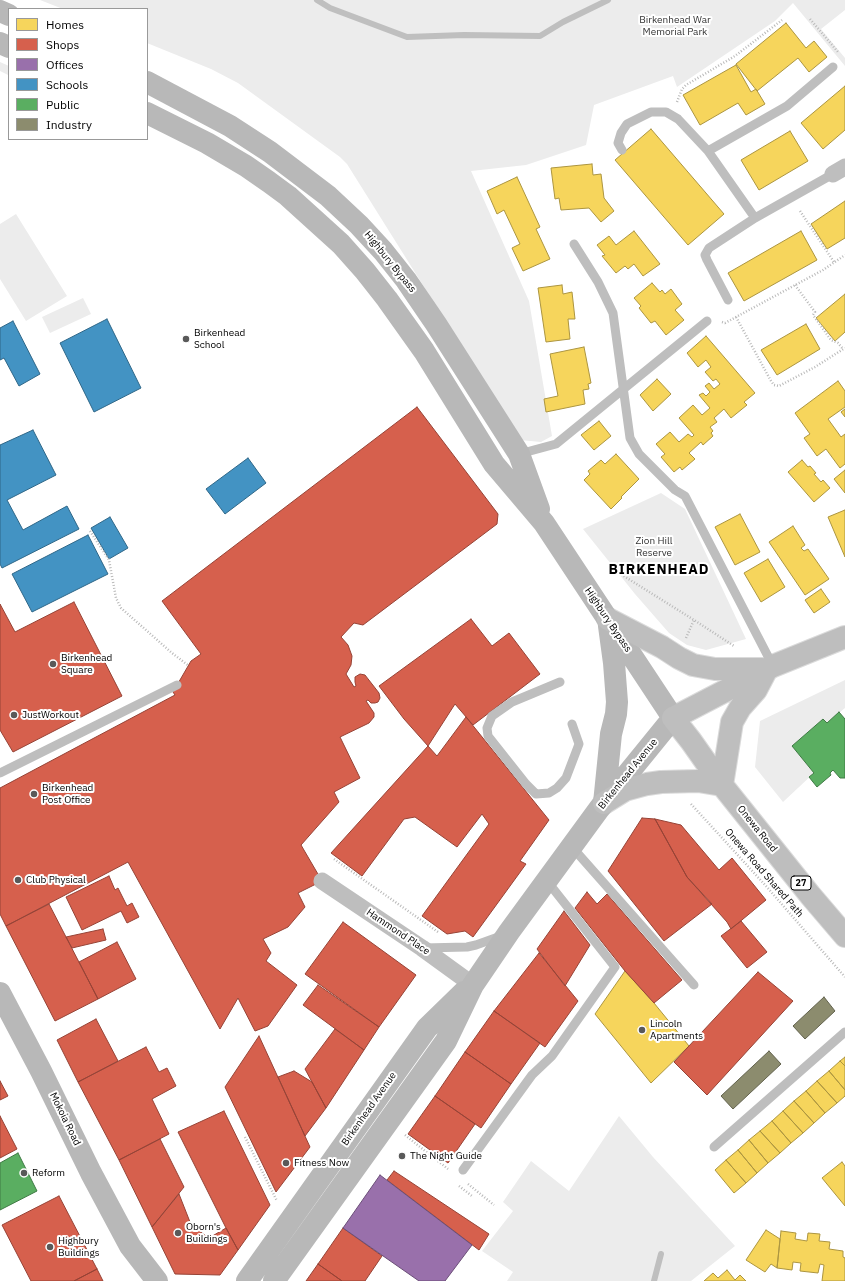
<!DOCTYPE html>
<html>
<head>
<meta charset="utf-8">
<style>
  body { margin:0 }
  #map { position:relative; width:845px; height:1281px; overflow:hidden; background:#fff; font-family:"IBM Plex Sans",sans-serif }
  canvas { display:block }
  .legend { position:absolute; left:8px; top:8px; width:140px; height:132px; box-sizing:border-box; background:#fff; border:1px solid #999; margin:0; padding:5px 7px; list-style:none; font-size:12px; color:#000 }
  .legend li { display:flex; align-items:center; gap:8px; height:20px }
  .legend b { width:20px; border:1px solid #999 }
</style>
</head>
<body>
<div id="map">
<canvas width="845" height="1281"></canvas>
<ul class="legend">
<li><b style="height:11px;background:#f6d55c"></b>Homes</li>
<li><b style="height:11px;background:#d6604d"></b>Shops</li>
<li><b style="height:11px;background:#9970ab"></b>Offices</li>
<li><b style="height:11px;background:#4393c3"></b>Schools</li>
<li><b style="height:11px;background:#5aae61"></b>Public</li>
<li><b style="height:11px;background:#8c8c6e"></b>Industry</li>
</ul>
</div>
<script>
const ctx = document.querySelector('canvas').getContext('2d');
ctx.lineJoin = 'round';
function paint(path, color) {
  ctx.fillStyle = color;
  ctx.fill(path, 'evenodd');
}
function poly(rows) {
  const path = new Path2D();
  for (const r of rows) {
    path.moveTo(r[0], r[1]);
    for (let i = 2; i < r.length; i += 2) path.lineTo(r[i], r[i + 1]);
  }
  return path;
}
function trace(path, color, width, dash) {
  ctx.strokeStyle = color;
  ctx.lineWidth = width;
  ctx.lineCap = dash ? 'butt' : 'round';
  ctx.setLineDash(dash || []);
  ctx.stroke(path);
}
function drawText(font, color, halo, rows, align = 'center') {
  ctx.font = font + ' "IBM Plex Sans",sans-serif';
  ctx.lineWidth = 4;
  ctx.setLineDash([]);
  ctx.textBaseline = 'middle';
  ctx.strokeStyle = halo;
  ctx.fillStyle = color;
  for (const [text, x, y, turn = 0] of rows) {
    ctx.save();
    ctx.translate(x, y);
    ctx.rotate((+turn || 0) * Math.PI / 180);
    ctx.textAlign = isNaN(turn) ? turn : align;
    if (halo) ctx.strokeText(text, 0, 0);
    ctx.fillText(text, 0, 0);
    ctx.restore();
  }
}
const green = poly([
  [40,0,845,0,845,10,821,29,845,58,845,66,793,3,775,21,677,87,673,76,594,105,586,145,526,165,471,171,529,301,552,436,541,442,520,440,347,164,340,157,238,83,211,69,147,43,147,9,63,9],
  [0,62,9,66,8,75,0,71],
  [16,214,67,296,26,321,0,279,0,224],
  [83,298,91,314,50,333,42,317],
  [661,493,685,509,746,639,706,650,687,645,669,633,635,594,583,529],
  [845,680,845,708,827,723,823,719,792,746,814,773,783,802,755,767,760,721],
  [619,1116,653,1157,735,1246,691,1281,507,1281,513,1272,482,1251,513,1211,503,1202,531,1161,569,1191]
]);
const homes = poly([
  [786,23,806,48,814,41,827,57,809,72,798,58,757,91,736,64,786,23],
  [736,65,751,92,756,89,765,104,746,115,738,103,700,125,683,95,736,65],
  [845,86,845,130,823,149,801,123,845,86],
  [651,129,724,214,688,245,615,160,651,129],
  [790,131,808,161,759,190,741,160,790,131],
  [592,164,593,175,601,174,604,198,614,211,601,222,589,208,561,210,559,198,555,199,551,168,592,164],
  [517,177,540,227,536,229,550,259,523,271,512,248,520,244,504,210,497,214,487,191,517,177],
  [845,201,845,238,827,249,811,224,845,201],
  [634,231,660,264,643,276,634,264,628,269,625,266,616,273,602,256,605,255,597,245,609,236,616,245,634,231],
  [801,231,817,260,744,301,728,273,801,231],
  [652,283,660,292,662,290,665,294,671,289,682,304,675,310,684,320,666,335,655,321,651,323,639,308,641,306,634,298,652,283],
  [562,285,563,294,572,292,575,319,568,319,570,339,546,342,538,288,562,285],
  [845,294,845,332,835,341,816,318,845,294],
  [806,324,820,349,777,375,761,350,806,324],
  [706,336,755,393,744,402,747,405,731,418,724,409,714,418,717,422,710,427,713,431,711,433,713,436,703,445,701,442,689,453,695,459,682,470,680,467,674,472,661,457,665,454,656,444,670,432,679,442,688,434,692,437,694,435,679,418,693,405,702,415,710,408,699,395,703,393,706,396,710,392,705,386,709,383,714,389,720,384,716,379,713,381,705,372,711,367,706,360,698,367,687,353,706,336],
  [584,347,591,383,588,384,589,389,583,390,585,404,546,412,544,399,558,396,550,354,584,347],
  [657,379,671,394,653,411,640,395,657,379],
  [838,381,845,391,845,407,828,419,841,437,845,434,845,464,840,468,826,449,817,456,804,438,810,434,795,413,838,381],
  [845,409,845,417,841,412,845,409],
  [599,421,611,436,594,450,581,435,599,421],
  [616,454,639,479,621,497,622,498,611,509,584,480,590,474,588,471,601,460,605,464,616,454],
  [802,460,808,467,810,466,816,473,814,474,821,482,823,480,830,488,814,502,788,472,802,460],
  [845,470,845,493,834,479,845,470],
  [845,510,845,557,828,517,845,510],
  [740,514,760,552,735,565,715,527,740,514],
  [793,526,805,545,801,548,804,551,808,549,829,579,805,595,769,542,793,526],
  [768,559,785,587,761,602,744,573,768,559],
  [821,589,830,602,814,613,805,600,821,589],
  [625,971,654,1003,689,1046,651,1083,595,1014,625,971],
  [845,1057,845,1066,840,1061,845,1057],
  [840,1061,845,1066,845,1090,829,1071,840,1061],
  [829,1071,845,1090,845,1096,837,1103,817,1081,829,1071],
  [817,1081,837,1103,825,1113,806,1091,817,1081],
  [806,1091,825,1113,814,1123,794,1101,806,1091],
  [794,1101,814,1123,803,1133,783,1111,794,1101],
  [783,1111,803,1133,791,1143,772,1121,783,1111],
  [772,1121,791,1143,780,1153,760,1131,772,1121],
  [760,1131,780,1153,768,1163,749,1140,760,1131],
  [749,1140,768,1163,757,1173,738,1150,749,1140],
  [738,1150,757,1173,746,1183,726,1160,738,1150],
  [726,1160,746,1183,734,1193,715,1170,726,1160],
  [842,1162,845,1166,845,1206,822,1178,842,1162],
  [766,1230,780,1239,777,1268,771,1264,765,1272,746,1260,766,1230],
  [781,1231,796,1233,795,1239,807,1241,808,1233,820,1234,819,1241,830,1242,829,1249,843,1251,843,1257,845,1258,845,1281,822,1281,824,1265,820,1264,818,1273,800,1271,801,1263,793,1262,792,1270,777,1268,781,1231],
  [727,1270,735,1280,740,1275,746,1281,704,1281,713,1273,718,1278,727,1270]
]);
const shops = poly([
  [417,407,498,514,497,524,363,625,354,623,341,637,348,645,352,656,351,665,346,674,354,687,356,686,355,682,355,677,360,674,365,675,379,693,380,698,378,702,375,703,371,703,368,700,366,701,374,713,374,717,369,723,340,737,360,778,334,792,339,802,301,845,322,881,298,893,305,907,288,927,263,939,271,953,266,961,297,985,268,1026,255,1031,238,998,220,1029,128,862,6,926,0,914,0,788,175,695,173,692,191,661,201,654,162,601,417,407],
  [74,602,122,696,13,752,0,730,0,604,15,632,74,602],
  [471,619,492,646,509,633,540,674,473,725,455,704,428,746,404,719,379,686,471,619],
  [466,717,549,820,520,861,526,864,473,937,465,931,447,934,422,916,489,824,482,814,457,847,415,817,404,819,362,876,331,853,428,746,437,756,466,717],
  [642,818,655,819,687,877,712,904,664,941,608,871,642,818],
  [655,819,681,825,719,870,732,858,766,900,731,929,727,922,687,877,655,819],
  [109,876,115,890,118,888,127,906,132,903,139,917,127,923,121,911,82,930,66,897,109,876],
  [587,892,597,904,607,894,682,980,654,1003,625,971,575,908,587,892],
  [49,904,98,999,55,1021,6,926,49,904],
  [564,911,590,945,565,986,537,949,564,911],
  [741,921,767,952,747,968,721,936,741,921],
  [343,922,416,975,379,1027,305,974,343,922],
  [103,929,106,940,72,948,66,937,103,929],
  [117,942,136,979,98,999,79,962,117,942],
  [539,953,578,1001,545,1047,494,1011,539,953],
  [758,972,793,1001,707,1095,674,1062,758,972],
  [318,985,379,1027,364,1050,303,1005,318,985],
  [494,1011,540,1043,511,1084,465,1052,494,1011],
  [96,1019,118,1061,78,1082,57,1040,96,1019],
  [335,1029,364,1050,326,1108,305,1069,335,1029],
  [259,1036,310,1147,276,1192,225,1087,259,1036],
  [146,1047,159,1072,167,1068,176,1086,152,1099,169,1134,119,1160,78,1082,146,1047],
  [465,1052,511,1084,481,1128,435,1096,465,1052],
  [294,1071,312,1082,326,1108,305,1136,278,1077,294,1071],
  [0,1081,8,1096,0,1100,0,1081],
  [435,1096,475,1124,448,1163,408,1134,435,1096],
  [224,1111,270,1205,238,1250,226,1228,178,1132,224,1111],
  [0,1116,17,1149,0,1158,0,1116],
  [160,1139,184,1187,152,1227,119,1160,160,1139],
  [394,1171,489,1234,479,1250,387,1180,394,1171],
  [179,1194,190,1222,195,1228,209,1238,226,1228,238,1250,220,1275,175,1274,152,1227,179,1194],
  [59,1196,97,1269,74,1281,31,1281,2,1225,59,1196],
  [343,1228,382,1256,365,1281,342,1281,318,1264,343,1228],
  [318,1264,342,1281,306,1281,318,1264],
  [97,1269,103,1281,74,1281,97,1269]
]);
const offices = poly([
  [380,1175,472,1245,445,1281,419,1281,343,1228,380,1175]
]);
const schools = poly([
  [107,319,141,388,94,412,60,343,107,319],
  [13,321,40,374,19,386,4,358,0,360,0,328,13,321],
  [33,430,56,475,7,500,23,530,67,506,79,529,2,568,0,564,0,445,33,430],
  [248,458,266,483,225,514,206,489,248,458],
  [110,517,128,548,109,559,91,528,110,517],
  [88,535,108,574,32,612,12,574,88,535]
]);
const public = poly([
  [839,712,845,719,845,778,840,778,833,770,830,773,831,775,817,787,809,777,814,773,792,746,823,719,827,723,839,712],
  [18,1153,37,1191,0,1210,0,1163,18,1153]
]);
const industry = poly([
  [824,997,835,1011,805,1039,793,1026,824,997],
  [769,1051,781,1064,733,1109,721,1096,769,1051]
]);
const stream = poly([
  [317,0,330,8,407,37,464,35,540,36,563,22,608,0],
  [654,1281,661,1254]
]);
const path = poly([
  [810,19,838,52],
  [677,102,682,89,686,85,735,56,782,20],
  [800,211,834,262],
  [795,285,815,312,813,315,831,340,838,343,843,349],
  [736,317,771,381,774,385,779,386,815,367,845,348],
  [722,322,725,323,823,270,845,255],
  [90,531,109,560,116,598,121,608,172,653,189,666],
  [611,568,694,620,734,646],
  [686,638,694,620],
  [691,804,766,886,845,977],
  [334,859,438,932],
  [405,1135,448,1169],
  [245,1137,277,1201],
  [468,1184,494,1205],
  [459,1186,472,1196]
]);
const lane = poly([
  [622,150,618,143,621,133,627,124,651,112,666,112,678,119,708,151,755,218],
  [708,151,787,106,833,67],
  [574,244,598,282,613,313,630,438,639,454,675,490,685,496,773,666],
  [728,300,707,260,705,255,709,248,755,218,833,174],
  [519,454,556,444,707,321],
  [560,682,512,702,492,716,487,728,488,736,526,784,536,794,549,793,557,788,566,778,579,744,572,724],
  [0,773,177,685],
  [572,847,694,985],
  [423,948,467,947,476,945,501,936],
  [714,1147,845,1032],
  [463,1170,532,1075,552,1056,615,967,547,881]
]);
const street = poly([
  [833,174,845,167],
  [322,881,422,948,473,985]
]);
const secondary = poly([
  [0,11,9,15],
  [0,43,9,47],
  [147,82,230,126,270,152,328,196,359,225,383,251,406,280,436,324,519,454,539,509],
  [147,113,207,143,246,166,269,182,288,196,341,244,365,271,387,299,424,351,494,464,544,523,673,718,599,809,509,932,473,985,446,1041,274,1281],
  [604,803,611,734,616,714,617,702,614,663,609,626],
  [0,993,41,1071,91,1173,130,1246,157,1281],
  [247,1281,427,1028,464,992]
]);
const primary = poly([
  [608,619,662,647,679,658,693,665,715,669,762,669],
  [845,637,773,666,673,718,691,741,722,785,810,895,845,936],
  [722,785,732,722,740,708,756,690,767,669],
  [604,803,625,790,647,784,661,782,698,781,722,785]
]);
const markers = [
  [186,339,4,"#595959"],
  [53,664,4,"#595959"],
  [14,715,4,"#595959"],
  [34,794,4,"#595959"],
  [18,880,4,"#595959"],
  [642,1030,4,"#595959"],
  [402,1156,4,"#595959"],
  [286,1163,4,"#595959"],
  [24,1173,4,"#595959"],
  [178,1233,4,"#595959"],
  [50,1247,4,"#595959"]
];
const shields = [
  [801,883,20]
];
const shieldNames = [
  ["27",801,883]
];
const parkNames = [
  ["Birkenhead War",675,20],
  ["Memorial Park",675,32],
  ["Zion Hill",654,541],
  ["Reserve",654,553]
];
const streetNames = [
  ["Highbury Bypass",390,262,51],
  ["Highbury Bypass",608,620,56],
  ["Birkenhead Avenue",628,774,-51],
  ["Onewa Road",757,829,51],
  ["Onewa Road Shared Path",764,873,49],
  ["Hammond Place",398,932,34],
  ["Birkenhead Avenue",369,1109,-55],
  ["Mokoia Road",65,1119,64]
];
const poiNames = [
  ["Birkenhead",194,333],
  ["School",194,345],
  ["Birkenhead",61,658],
  ["Square",61,670],
  ["JustWorkout",22,715],
  ["Birkenhead",42,788],
  ["Post Office",42,800],
  ["Club Physical",26,880],
  ["Lincoln",650,1024],
  ["Apartments",650,1036],
  ["The Night Guide",410,1156],
  ["Fitness Now",294,1163],
  ["Reform",32,1173],
  ["Oborn's",186,1227],
  ["Buildings",186,1239],
  ["Highbury",58,1241],
  ["Buildings",58,1253]
];
const districtNames = [
  ["BIRKENHEAD",659,570]
];
paint(green, '#ececec');
paint(homes, '#f6d55c');
trace(homes, '#ac9540', 1);
paint(shops, '#d6604d');
trace(shops, '#964336', 1);
paint(offices, '#9970ab');
trace(offices, '#6b4e78', 1);
paint(schools, '#4393c3');
trace(schools, '#2f6788', 1);
paint(public, '#5aae61');
trace(public, '#3f7a44', 1);
paint(industry, '#8c8c6e');
trace(industry, '#62624d', 1);
trace(stream, '#bfbfbf', 6);
trace(primary, '#dbdbdb', 24);
trace(path, '#b9b9b9', 2.5, [1, 2]);
trace(lane, '#bebebe', 9);
trace(street, '#bebebe', 17);
trace(secondary, '#b8b8b8', 22);
trace(primary, '#bebebe', 22);
for (const [x, y, r, color] of markers) {
  const dot = new Path2D();
  dot.arc(x, y, r, 0, 2 * Math.PI);
  ctx.fillStyle = color;
  ctx.fill(dot);
  trace(dot, '#fff', 1.5);
}
for (const [x, y, w] of shields) {
  const box = new Path2D();
  box.roundRect(x - w / 2, y - 7, w, 14, 3);
  ctx.fillStyle = '#fff';
  ctx.fill(box);
  trace(box, '#000', 1);
}
drawText('bold 9px', '#000', null, shieldNames);
drawText('10px', '#333', '#fff', parkNames);
drawText('10px', '#000', '#fff', streetNames);
drawText('10px', '#000', '#fff', poiNames, 'left');
ctx.letterSpacing = '1px';
drawText('bold 14px', '#000', '#fff', districtNames);
ctx.letterSpacing = '0px';
</script>
</body>
</html>
